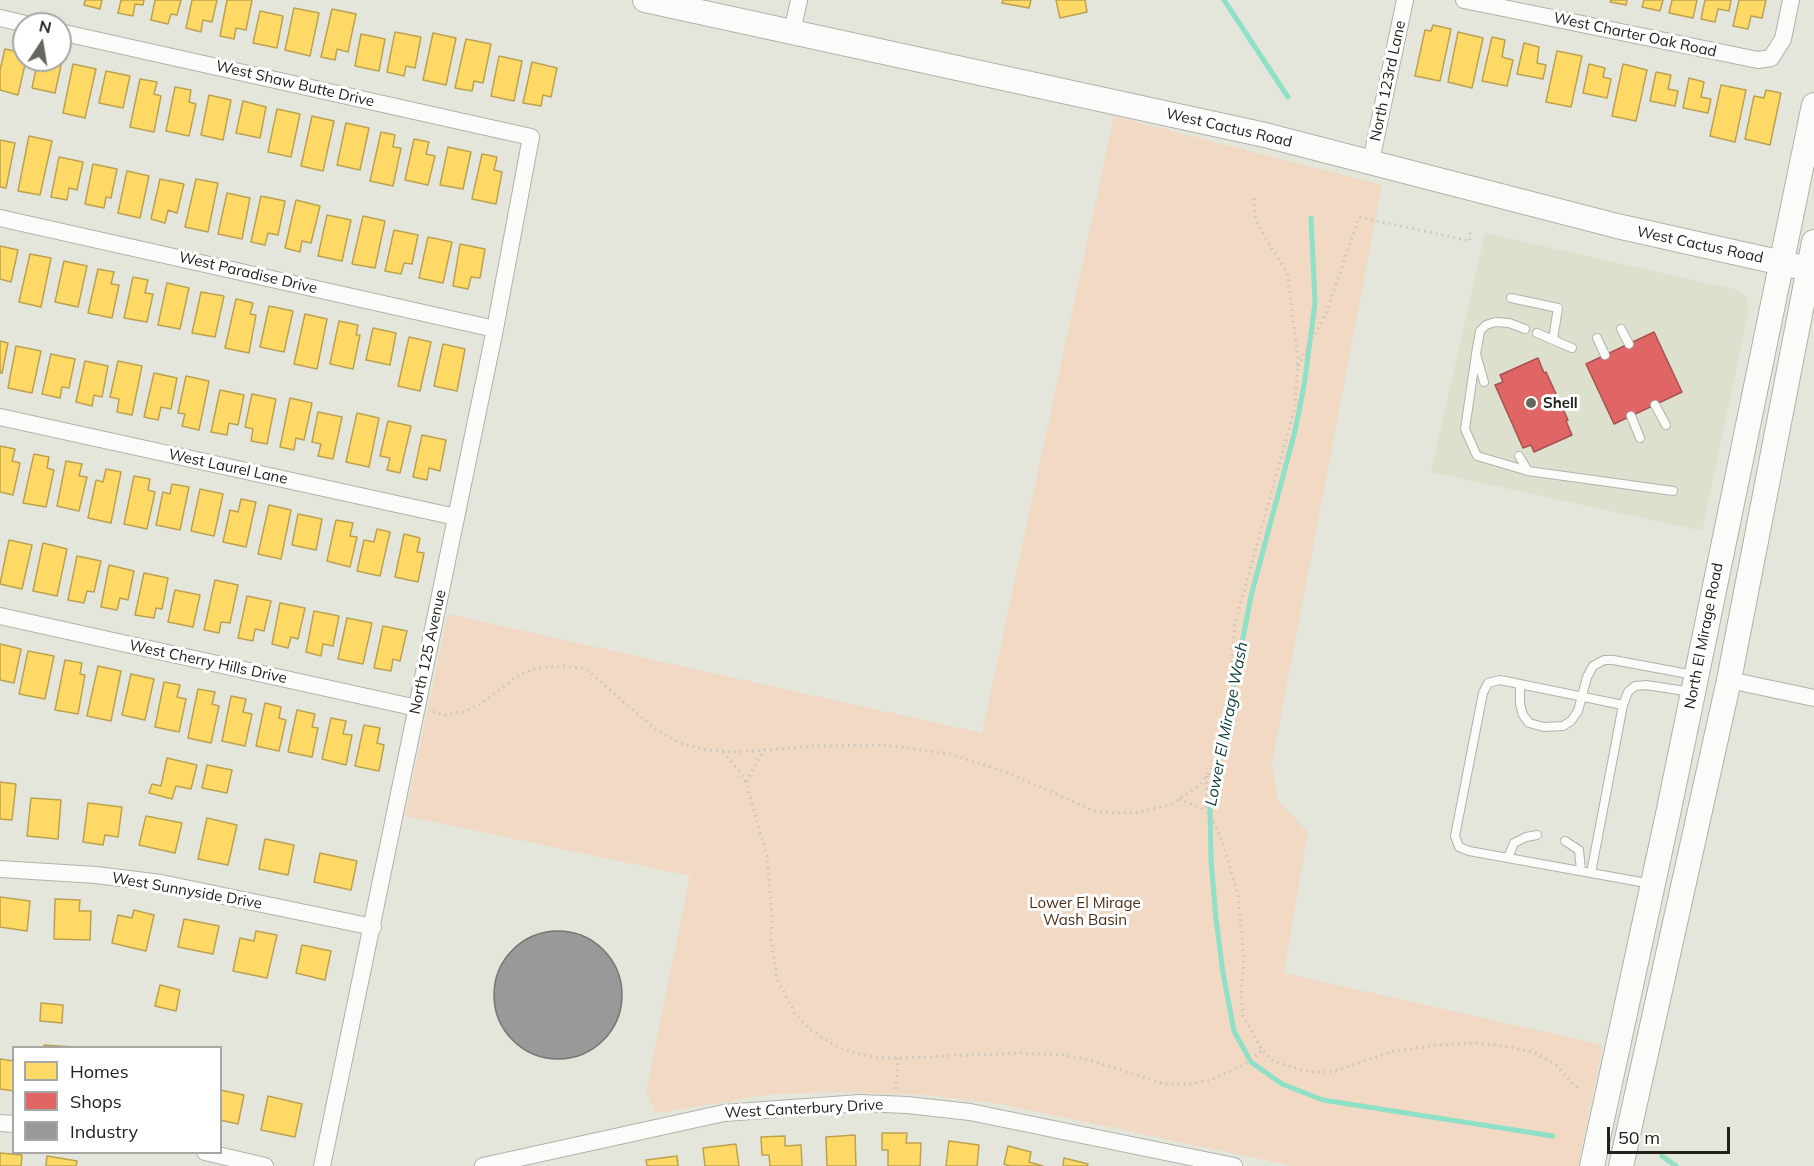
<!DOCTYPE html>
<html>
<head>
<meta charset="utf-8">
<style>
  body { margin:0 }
  #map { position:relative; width:1814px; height:1166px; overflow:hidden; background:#e4e6dc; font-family:Mulish,sans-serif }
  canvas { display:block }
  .legend { position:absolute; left:12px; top:1046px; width:210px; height:108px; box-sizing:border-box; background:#fff; border:2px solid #a6a7a4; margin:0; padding:8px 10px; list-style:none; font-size:18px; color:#21231b }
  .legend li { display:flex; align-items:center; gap:12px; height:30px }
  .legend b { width:30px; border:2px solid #a6a7a4 }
  .north { position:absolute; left:12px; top:12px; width:60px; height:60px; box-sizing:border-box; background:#fff; border:2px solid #a6a7a4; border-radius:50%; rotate:12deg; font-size:16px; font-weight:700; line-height:24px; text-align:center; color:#21231b }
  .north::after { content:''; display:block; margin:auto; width:21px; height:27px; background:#65675f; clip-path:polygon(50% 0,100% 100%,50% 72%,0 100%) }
  .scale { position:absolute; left:1607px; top:1127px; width:123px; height:27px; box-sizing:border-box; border:3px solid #21231b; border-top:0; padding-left:8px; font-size:18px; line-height:21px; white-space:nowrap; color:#21231b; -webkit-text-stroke:4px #fff; paint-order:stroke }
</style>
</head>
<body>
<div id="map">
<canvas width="1814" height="1166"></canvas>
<ul class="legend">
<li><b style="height:16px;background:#ffd966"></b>Homes</li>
<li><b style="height:16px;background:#e06666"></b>Shops</li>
<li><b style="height:16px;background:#999"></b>Industry</li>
</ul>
<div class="north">N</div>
<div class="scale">50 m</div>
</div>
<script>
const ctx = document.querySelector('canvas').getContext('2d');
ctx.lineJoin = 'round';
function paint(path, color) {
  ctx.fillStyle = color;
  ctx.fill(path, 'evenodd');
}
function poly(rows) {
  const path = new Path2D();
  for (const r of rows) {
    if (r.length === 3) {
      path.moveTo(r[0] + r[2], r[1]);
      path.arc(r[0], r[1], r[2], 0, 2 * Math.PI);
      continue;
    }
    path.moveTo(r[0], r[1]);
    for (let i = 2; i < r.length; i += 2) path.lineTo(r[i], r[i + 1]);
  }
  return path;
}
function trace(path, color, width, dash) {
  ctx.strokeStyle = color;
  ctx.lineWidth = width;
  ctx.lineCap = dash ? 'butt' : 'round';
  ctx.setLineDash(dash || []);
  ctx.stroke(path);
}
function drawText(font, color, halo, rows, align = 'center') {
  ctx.font = font + ' Mulish,sans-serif';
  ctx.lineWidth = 6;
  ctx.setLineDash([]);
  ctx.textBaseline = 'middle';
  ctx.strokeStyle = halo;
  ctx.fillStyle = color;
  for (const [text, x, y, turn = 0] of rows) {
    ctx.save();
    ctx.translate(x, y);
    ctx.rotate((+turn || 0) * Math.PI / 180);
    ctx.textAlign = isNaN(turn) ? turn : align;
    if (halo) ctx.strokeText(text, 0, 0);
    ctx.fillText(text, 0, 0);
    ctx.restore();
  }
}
const built = poly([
  [1485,233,1738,290,1746,296,1749,309,1702,531,1431,472]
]);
const green = poly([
  [1114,116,1382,185,1272,763,1278,801,1308,832,1284,973,1603,1045,1578,1166,1293,1166,1000,1104,925,1095,840,1092,775,1094,656,1113,646,1091,690,876,405,816,448,614,982,733]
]);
const homes = poly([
  [85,0,102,0,100,9,84,5,85,0],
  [121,0,144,0,143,5,135,4,133,16,118,13,121,0],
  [155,0,181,0,177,15,171,14,168,24,151,20,155,0],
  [192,0,217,0,212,22,203,20,201,32,186,28,192,0],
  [227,0,252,0,246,30,236,28,234,39,220,36,227,0],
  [1003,0,1031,0,1029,8,1002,3,1003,0],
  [1056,0,1085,0,1087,12,1060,18,1056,0],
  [1611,0,1627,0,1626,5,1610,2,1611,0],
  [1644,0,1663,0,1660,11,1642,7,1644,0],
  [1672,0,1697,0,1693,18,1669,13,1672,0],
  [1705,0,1731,0,1729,11,1718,9,1715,22,1701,19,1705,0],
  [1739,0,1766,0,1762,18,1751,16,1748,29,1733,26,1739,0],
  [294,8,319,13,310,56,285,50,294,8],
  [332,9,356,14,348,52,337,49,335,60,321,57,332,9],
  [260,11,283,16,277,48,253,43,260,11],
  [1433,25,1451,29,1440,81,1415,76,1425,30,1431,31,1433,25],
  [395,32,421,37,415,68,406,66,404,76,387,72,395,32],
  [1458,32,1483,38,1472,88,1448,82,1458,32],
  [433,33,456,38,446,85,423,80,433,33],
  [361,34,385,39,379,71,355,66,361,34],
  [1492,37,1505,40,1502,57,1513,60,1507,86,1482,81,1492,37],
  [466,39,491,44,483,83,474,81,472,91,455,88,466,39],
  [1524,43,1539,47,1537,63,1546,65,1543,79,1517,74,1524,43],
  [5,49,24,53,24,60,26,60,18,95,0,90,0,70,5,49],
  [1557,51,1582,56,1571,107,1546,102,1557,51],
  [499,56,522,61,514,101,491,96,499,56],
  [38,60,62,61,55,93,32,88,38,60],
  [532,62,557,68,551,97,543,95,541,106,523,103,532,62],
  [73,64,96,69,85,118,63,113,73,64],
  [1589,64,1605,68,1603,77,1611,79,1607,98,1583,93,1589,64],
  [1623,64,1647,70,1636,121,1612,116,1623,64],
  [106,71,130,76,123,108,99,103,106,71],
  [1656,72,1671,75,1668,89,1678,91,1675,106,1650,101,1656,72],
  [1689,78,1704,82,1701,97,1711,99,1708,113,1683,108,1689,78],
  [140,79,157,82,154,94,161,96,154,132,130,127,140,79],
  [1721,85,1746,90,1735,142,1710,136,1721,85],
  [175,87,191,90,189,102,196,104,189,136,166,131,175,87],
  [1766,90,1781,93,1770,145,1745,139,1754,96,1764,98,1766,90],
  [209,95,231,100,223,140,201,135,209,95],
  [243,101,266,107,260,138,236,133,243,101],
  [277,109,300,114,291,157,268,152,277,109],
  [312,116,334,121,323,171,301,166,312,116],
  [346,123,369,128,360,170,337,165,346,123],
  [381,132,395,135,393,147,401,148,393,186,370,181,381,132],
  [29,136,52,141,40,195,18,191,29,136],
  [414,139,429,142,426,154,435,156,428,185,405,180,414,139],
  [0,140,15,143,6,188,0,187,0,140],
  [448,147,471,152,463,189,440,185,448,147],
  [482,154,497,157,494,170,502,172,496,204,472,199,482,154],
  [59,157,83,162,77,190,69,188,67,200,51,197,59,157],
  [93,164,117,169,111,198,106,197,104,208,85,204,93,164],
  [127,171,149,176,140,218,118,213,127,171],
  [160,179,184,184,177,213,168,210,165,223,151,219,160,179],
  [196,179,218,183,208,232,185,227,196,179],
  [227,193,250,198,242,239,218,234,227,193],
  [261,196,285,201,278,235,268,233,265,245,251,242,261,196],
  [296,200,320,206,311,243,302,241,300,252,285,248,296,200],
  [327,215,351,220,342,261,318,256,327,215],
  [363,216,385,221,375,268,352,264,363,216],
  [394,230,418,235,412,264,404,263,401,274,385,271,394,230],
  [428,237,452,242,443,283,419,278,428,237],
  [460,244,485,249,480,278,471,277,468,289,453,286,460,244],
  [0,246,18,250,11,282,0,279,0,246],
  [30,254,51,258,41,307,19,302,30,254],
  [64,261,87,266,78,307,55,302,64,261],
  [98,269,114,272,111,284,119,285,112,318,88,313,98,269],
  [133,277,148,280,145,293,153,294,147,322,124,318,133,277],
  [167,283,189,288,180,329,158,325,167,283],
  [201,292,224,296,215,337,192,333,201,292],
  [236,299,253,303,250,314,256,315,249,353,225,348,236,299],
  [269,306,293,311,284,352,260,347,269,306],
  [305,314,327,319,317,369,294,364,305,314],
  [339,321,358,325,356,335,360,335,353,369,330,364,339,321],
  [373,328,396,333,390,365,366,360,373,328],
  [409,337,431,342,420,391,398,386,409,337],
  [0,341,8,343,2,373,0,373,0,341],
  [443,344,465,349,457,391,434,386,443,344],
  [16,346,41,351,32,393,8,388,16,346],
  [51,354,75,359,69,388,62,387,60,398,42,394,51,354],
  [85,361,108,366,102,397,94,395,92,406,76,402,85,361],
  [118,361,142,366,132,415,117,412,119,399,110,397,118,361],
  [154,373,177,378,171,409,161,407,158,420,144,417,154,373],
  [186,376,209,381,199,430,182,426,185,414,178,413,186,376],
  [220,390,244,395,238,425,229,423,227,435,211,432,220,390],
  [252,394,276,399,267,444,251,441,253,429,245,427,252,394],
  [290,398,312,403,304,440,296,438,294,450,280,447,290,398],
  [318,412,342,417,333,459,318,456,321,444,312,442,318,412],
  [357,413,379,418,369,467,346,462,357,413],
  [388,421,411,426,400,473,387,470,390,458,380,456,388,421],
  [422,435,446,440,440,471,429,468,427,480,413,477,422,435],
  [0,446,15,449,12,461,20,463,13,495,0,492,0,446],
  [34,454,49,457,47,468,54,470,46,507,23,503,34,454],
  [66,461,82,464,79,476,87,477,79,511,57,506,66,461],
  [106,469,121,472,111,523,88,518,96,480,103,482,106,469],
  [134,476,150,479,148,490,155,492,147,529,124,524,134,476],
  [172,484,189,487,180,530,156,525,163,492,170,494,172,484],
  [200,489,223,494,214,536,191,531,200,489],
  [241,499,256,502,246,547,223,542,230,510,238,512,241,499],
  [269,505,291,510,281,559,258,554,269,505],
  [298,514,322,519,316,550,292,545,298,514],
  [336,520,353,523,350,536,357,537,350,567,327,561,336,520],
  [377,529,390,532,380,576,357,571,364,540,374,542,377,529],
  [404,534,420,538,417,552,424,553,418,582,395,577,404,534],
  [9,540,32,545,22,589,0,584,9,540],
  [43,543,67,549,57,596,33,591,43,543],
  [77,556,101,561,94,592,87,591,84,603,68,600,77,556],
  [109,565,134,571,128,600,120,598,117,610,101,607,109,565],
  [144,573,168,578,162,609,156,608,154,618,135,615,144,573],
  [215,580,238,585,230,623,221,622,219,633,204,630,215,580],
  [175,590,200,595,193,627,168,622,175,590],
  [247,596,271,601,264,631,255,629,253,641,238,638,247,596],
  [280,603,305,608,298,639,291,637,288,648,272,644,280,603],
  [314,611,339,616,333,646,323,644,321,656,306,652,314,611],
  [347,618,372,623,363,664,338,659,347,618],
  [383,626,407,631,400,661,393,659,391,671,374,668,383,626],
  [0,644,21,649,14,683,0,680,0,644],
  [28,651,54,656,45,699,19,694,28,651],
  [65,660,82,663,80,674,85,675,78,714,55,710,65,660],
  [98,666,121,671,111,721,87,716,98,666],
  [131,674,154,679,145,720,122,715,131,674],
  [164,682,180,685,177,697,186,699,179,732,155,727,164,682],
  [198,689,215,692,212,704,219,706,211,743,188,738,198,689],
  [231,696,246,699,243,712,252,714,245,746,222,741,231,696],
  [265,703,281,707,279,718,286,720,279,751,256,746,265,703],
  [297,710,315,714,312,727,318,728,312,757,288,752,297,710],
  [331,718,346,721,343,734,352,735,346,765,322,759,331,718],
  [364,725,380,728,377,743,384,745,379,771,355,766,364,725],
  [167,758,197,765,191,789,176,786,172,799,149,793,152,784,161,786,167,758],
  [207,765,232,770,227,793,202,788,207,765],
  [0,782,16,784,12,820,0,819,0,782],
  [31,798,61,800,58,839,27,836,31,798],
  [88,803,122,807,118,837,105,835,103,845,83,842,88,803],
  [146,816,182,823,175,853,139,845,146,816],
  [207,818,237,825,228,865,198,859,207,818],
  [265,839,294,845,288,875,259,869,265,839],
  [320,853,357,861,351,890,314,882,320,853],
  [0,897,30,901,27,931,0,927,0,897],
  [55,899,80,900,79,911,91,911,90,940,54,939,55,899],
  [134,910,154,915,146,951,112,943,118,915,132,918,134,910],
  [184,919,219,926,213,954,178,947,184,919],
  [256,931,277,935,267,978,233,971,240,938,254,941,256,931],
  [302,945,331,951,325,980,296,973,302,945],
  [160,985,180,990,176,1011,155,1006,160,985],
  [41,1003,63,1005,62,1023,40,1021,41,1003],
  [44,1045,74,1047,74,1048,44,1048,44,1045],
  [0,1059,14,1061,14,1091,0,1089,0,1059],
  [220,1090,244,1095,238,1124,220,1120,220,1090],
  [268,1096,302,1104,295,1137,261,1130,268,1096],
  [882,1133,907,1133,906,1143,921,1143,920,1166,888,1166,888,1150,882,1150,882,1133],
  [855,1135,856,1166,827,1166,826,1137,855,1135],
  [785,1136,785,1146,801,1145,802,1166,770,1166,769,1155,762,1155,761,1137,785,1136],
  [949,1141,979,1145,977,1166,946,1166,949,1141],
  [736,1144,739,1166,705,1166,703,1148,736,1144],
  [1008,1146,1031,1152,1029,1162,1043,1166,1010,1166,1004,1164,1008,1146],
  [0,1153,22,1155,21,1166,0,1166,0,1153],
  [47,1156,77,1161,76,1166,46,1166,47,1156],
  [677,1156,678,1166,647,1166,646,1160,677,1156],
  [1064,1158,1088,1164,1087,1166,1063,1166,1064,1158]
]);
const shops = poly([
  [1654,332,1682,392,1614,424,1586,364,1654,332],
  [1538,358,1544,373,1546,372,1568,420,1566,421,1572,435,1534,452,1531,445,1523,448,1495,385,1503,382,1500,375,1538,358]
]);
const industry = poly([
  [558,995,64]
]);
const stream = poly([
  [1224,0,1288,97],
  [1311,218,1315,303,1304,386,1295,431,1251,596,1210,808,1211,860,1216,919,1223,973,1234,1031,1251,1062,1282,1084,1323,1100,1553,1136],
  [1662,1156,1676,1166]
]);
const path = poly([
  [1298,366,1327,311,1359,217,1470,241,1470,230],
  [433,712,445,715,463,712,481,704,519,675,536,668,565,666,586,669,655,729,680,743,706,750,740,752,813,746,884,745,950,754,1006,772,1097,812,1133,813,1170,805,1199,786,1227,748,1235,723,1232,657,1235,624,1295,407,1298,358,1287,272,1261,231,1255,216,1254,197],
  [723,752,740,772,746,782,767,857,772,915,771,939,777,979,795,1014,811,1030,834,1045,851,1052,874,1057,898,1058,1019,1053,1063,1055,1093,1061,1164,1084,1191,1084,1213,1079,1245,1064,1262,1050],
  [1207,776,1206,811,1215,824,1223,845,1238,895,1244,958,1241,995,1243,1016,1262,1050,1273,1061,1309,1072,1332,1072,1394,1051,1436,1045,1477,1043,1504,1046,1535,1053,1555,1064,1575,1086,1582,1089],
  [747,782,757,761,765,749],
  [1179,799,1205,810],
  [896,1089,898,1058]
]);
const service = poly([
  [1511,298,1558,308,1553,339],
  [1621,329,1629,344],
  [1537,333,1572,348],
  [1597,338,1605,355],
  [1476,354,1465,429,1477,456,1528,471,1673,491],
  [1484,382,1476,354,1480,331,1486,325,1495,322,1509,323,1525,329],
  [1655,405,1666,425],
  [1631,416,1640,438],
  [1519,456,1528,471],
  [1520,684,1520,704,1523,715,1529,723,1544,727,1563,726,1571,721,1578,711,1587,677,1593,666,1604,660,1613,660,1694,675],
  [1623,705,1500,680,1488,683,1483,693,1455,836,1459,847,1469,851,1652,884],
  [1565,841,1579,850,1581,871],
  [1508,858,1514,843,1526,837,1537,835],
  [1591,873,1623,705,1628,692,1635,686,1646,685,1692,692]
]);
const minor = poly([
  [1464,0,1758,60,1771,58,1783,39,1791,0],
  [0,18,26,24],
  [60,32,531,137,495,329,322,1166],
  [792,32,799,0],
  [1371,161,1405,0],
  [0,218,495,329],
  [0,417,456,517],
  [0,616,417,708],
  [1729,680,1814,698],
  [0,869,96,875,161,883,373,927],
  [0,1123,14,1124],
  [205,1152,265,1166],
  [483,1166,724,1113,860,1103,907,1105,970,1112,1234,1166]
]);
const secondary = poly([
  [645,0,1265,135,1617,226,1809,269],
  [1592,1166,1668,814,1814,105],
  [1621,1166,1729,680,1814,242]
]);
const markers = [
  [1531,403,6,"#65675f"]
];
const streetNames = [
  ["West Charter Oak Road",1635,35,12],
  ["North 123rd Lane",1388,81,-78],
  ["West Shaw Butte Drive",295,84,13],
  ["West Cactus Road",1229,128,13],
  ["West Cactus Road",1700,245,12],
  ["West Paradise Drive",248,273,13],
  ["West Laurel Lane",228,467,12],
  ["North El Mirage Road",1704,636,-79],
  ["North 125 Avenue",428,652,-78],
  ["West Cherry Hills Drive",208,662,12],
  ["West Sunnyside Drive",187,891,10],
  ["West Canterbury Drive",804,1109,-3]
];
const poiNames = [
  ["Shell",1543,403]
];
const parkNames = [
  ["Lower El Mirage",1085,903],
  ["Wash Basin",1085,920]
];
const waterNames = [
  ["Lower El Mirage Wash",1227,724,-79]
];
paint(built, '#dde0cd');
paint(green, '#f1d9c3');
paint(homes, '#ffd966');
trace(homes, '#bca250', 1.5);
paint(shops, '#e06666');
trace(shops, '#a75250', 1.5);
paint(industry, '#999');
trace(industry, '#757673', 1.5);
trace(stream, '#8ee0c6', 5);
trace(service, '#b1b3ab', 10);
trace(minor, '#b1b3ab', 18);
trace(secondary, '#b1b3ab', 26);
trace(path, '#c6c6c2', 3, [1.5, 4.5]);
trace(service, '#fbfbfa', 8);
trace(minor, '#fbfbfa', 16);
trace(secondary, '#fbfbfa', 24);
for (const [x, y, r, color] of markers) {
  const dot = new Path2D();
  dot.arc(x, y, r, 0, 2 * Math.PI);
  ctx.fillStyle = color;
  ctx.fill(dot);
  trace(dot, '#fff', 2);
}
drawText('15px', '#21231b', '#fff', streetNames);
drawText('bold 15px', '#21231b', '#fff', poiNames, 'left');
drawText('15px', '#4c2d15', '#fff', parkNames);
drawText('italic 16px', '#0f4336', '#fff', waterNames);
</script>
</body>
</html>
